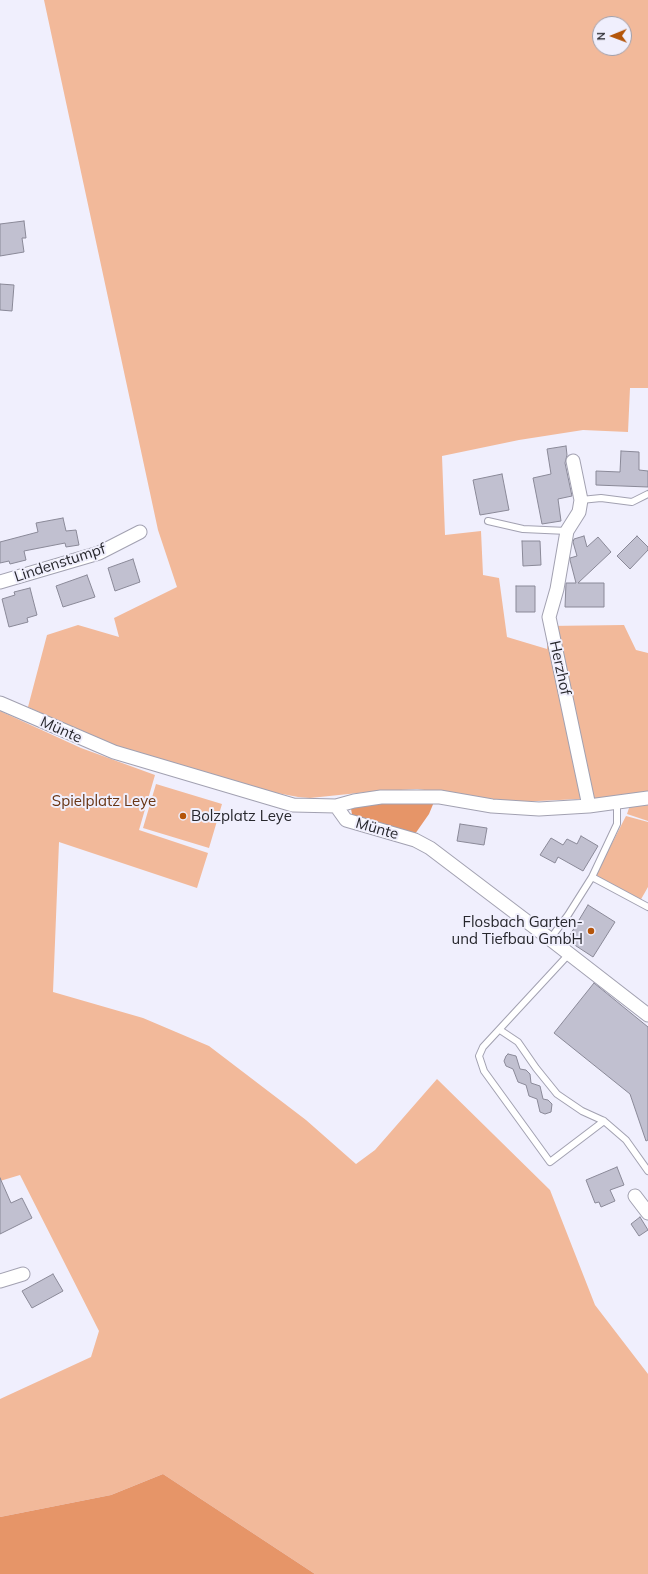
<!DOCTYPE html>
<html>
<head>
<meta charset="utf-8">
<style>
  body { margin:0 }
  #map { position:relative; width:648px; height:1574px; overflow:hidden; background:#f0effd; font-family:Mulish,sans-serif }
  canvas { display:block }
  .north { position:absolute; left:592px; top:16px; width:40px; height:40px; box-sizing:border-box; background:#f0effd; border:1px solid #a09faa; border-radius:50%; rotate:269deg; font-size:11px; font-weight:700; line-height:16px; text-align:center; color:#27272d }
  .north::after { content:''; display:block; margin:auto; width:14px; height:18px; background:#b4550a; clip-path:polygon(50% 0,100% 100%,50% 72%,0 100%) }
</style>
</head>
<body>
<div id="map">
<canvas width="648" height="1574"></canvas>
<div class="north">N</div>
</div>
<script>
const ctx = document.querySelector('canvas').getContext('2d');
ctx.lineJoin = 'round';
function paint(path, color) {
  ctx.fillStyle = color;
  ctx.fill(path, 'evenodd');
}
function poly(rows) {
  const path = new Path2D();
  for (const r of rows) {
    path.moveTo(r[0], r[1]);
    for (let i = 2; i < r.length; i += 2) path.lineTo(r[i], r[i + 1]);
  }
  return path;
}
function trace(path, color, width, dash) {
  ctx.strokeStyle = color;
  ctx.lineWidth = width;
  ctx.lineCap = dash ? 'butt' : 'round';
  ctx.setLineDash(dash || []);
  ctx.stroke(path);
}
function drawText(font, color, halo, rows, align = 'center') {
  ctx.font = font + ' Mulish,sans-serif';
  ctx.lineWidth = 4;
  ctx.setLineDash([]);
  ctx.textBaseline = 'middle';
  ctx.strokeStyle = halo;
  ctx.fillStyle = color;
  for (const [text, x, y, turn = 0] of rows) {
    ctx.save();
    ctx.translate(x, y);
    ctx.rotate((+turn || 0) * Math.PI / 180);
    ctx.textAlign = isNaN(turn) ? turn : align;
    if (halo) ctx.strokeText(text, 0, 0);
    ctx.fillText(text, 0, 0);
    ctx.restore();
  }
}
const green = poly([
  [44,0,648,0,648,388,630,388,628,432,583,430,519,440,442,456,445,535,481,531,483,575,499,578,507,637,547,649,548,626,624,625,636,650,648,653,648,791,601,798,517,802,417,789,368,792,310,798,298,797,256,789,111,745,28,707,47,635,78,625,119,637,114,618,177,587,158,530],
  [600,24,624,24,624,48,600,48],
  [0,711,81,748,155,775,139,830,208,853,197,888,59,842,53,992,143,1018,209,1046,306,1120,356,1164,375,1150,437,1079,550,1190,595,1305,648,1374,648,1574,315,1574,163,1474,111,1495,0,1517,0,1399,91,1357,99,1331,20,1175,0,1181],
  [156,784,222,804,209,848,143,828],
  [648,802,648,821,627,814,630,805],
  [626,816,648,822,648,887,640,901,595,876]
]);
const forest = poly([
  [406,800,434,802,429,814,415,834,353,819,351,809,370,804],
  [163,1474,315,1574,0,1574,0,1517,111,1495]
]);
const building = poly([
  [24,221,26,238,22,238,24,252,0,256,0,224,24,221],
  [0,284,14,285,12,311,0,310,0,284],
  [566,446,567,455,565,463,572,496,558,499,561,521,542,524,533,478,551,474,547,449,566,446],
  [621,451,639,452,639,470,648,471,648,487,596,485,596,471,620,472,621,451],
  [502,474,509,510,480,515,473,480,502,474],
  [63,518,66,531,76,530,79,545,66,547,65,543,24,551,26,560,10,564,9,561,0,563,0,542,38,532,36,523,63,518],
  [584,536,587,547,598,537,611,552,578,583,604,583,604,607,565,607,566,583,576,583,570,560,570,558,577,556,573,542,574,539,584,536],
  [637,536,648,547,648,550,630,569,617,556,637,536],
  [522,541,540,541,541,565,523,566,522,541],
  [133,559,140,582,115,591,108,568,133,559],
  [87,575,95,597,63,607,56,586,87,575],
  [516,586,535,586,535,612,516,612,516,586],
  [30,588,37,615,27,618,28,622,9,627,2,599,15,595,14,592,30,588],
  [460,824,487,828,484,845,457,841,460,824],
  [581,836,598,846,583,871,558,857,555,863,540,855,551,838,563,845,567,839,577,844,581,836],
  [588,905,615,922,593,957,567,940,588,905],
  [594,983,648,1027,648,1140,646,1141,630,1094,554,1033,594,983],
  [508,1054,516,1056,520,1069,526,1070,530,1074,531,1083,540,1086,543,1099,548,1100,552,1104,551,1112,545,1114,540,1112,537,1099,529,1096,526,1085,518,1082,513,1069,506,1066,504,1061,506,1056,508,1054],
  [617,1167,624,1185,610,1190,615,1201,601,1207,599,1202,595,1203,586,1180,617,1167],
  [0,1178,11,1203,22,1198,32,1218,0,1234,0,1178],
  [640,1217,648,1230,639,1236,631,1224,640,1217],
  [53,1274,63,1291,32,1308,22,1291,53,1274]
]);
const service = poly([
  [581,500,601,498,632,502,648,494],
  [488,521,523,529,567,531],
  [592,877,617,824,617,802],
  [550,939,568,915,592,877,648,907],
  [569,954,483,1047,479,1056,484,1071,550,1162,604,1121],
  [500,1030,518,1042,536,1068,557,1094,582,1111,604,1121,626,1140,648,1171]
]);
const minor = poly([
  [573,461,581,500,579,512,567,531,557,589,549,617,589,806],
  [0,582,99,553,140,532],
  [0,703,114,752,293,805,336,806,354,801,381,797,440,797,492,806,539,809,589,806,648,798],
  [336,806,346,820,415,840,430,848,550,939,648,1015],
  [635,1196,648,1213],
  [0,1281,23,1274]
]);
const markers = [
  [183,816,4,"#b4550a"],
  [591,931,4,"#b4550a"]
];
const streetNames = [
  ["Lindenstumpf",60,563,-18],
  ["Herzhof",560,668,78],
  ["Münte",61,730,24],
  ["Münte",377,829,16]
];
const parkNames = [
  ["Spielplatz Leye",104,801]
];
const poiNames = [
  ["Bolzplatz Leye",191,816],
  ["Flosbach Garten-",583,922,"right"],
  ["und Tiefbau GmbH",583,939,"right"]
];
paint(green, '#f2b99a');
paint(forest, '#e69568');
paint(building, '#c1c0d0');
trace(building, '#8a8998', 1);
trace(service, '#a2a1b1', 8);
trace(minor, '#a2a1b1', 15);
trace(service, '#fff', 6);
trace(minor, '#fff', 13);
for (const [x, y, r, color] of markers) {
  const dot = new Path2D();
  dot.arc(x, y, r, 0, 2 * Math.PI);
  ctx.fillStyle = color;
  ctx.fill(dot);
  trace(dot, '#f0effd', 1.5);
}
drawText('15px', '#27272d', '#f0effd', streetNames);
drawText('15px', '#693514', '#f0effd', parkNames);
drawText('15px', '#27272d', '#f0effd', poiNames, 'left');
</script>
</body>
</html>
